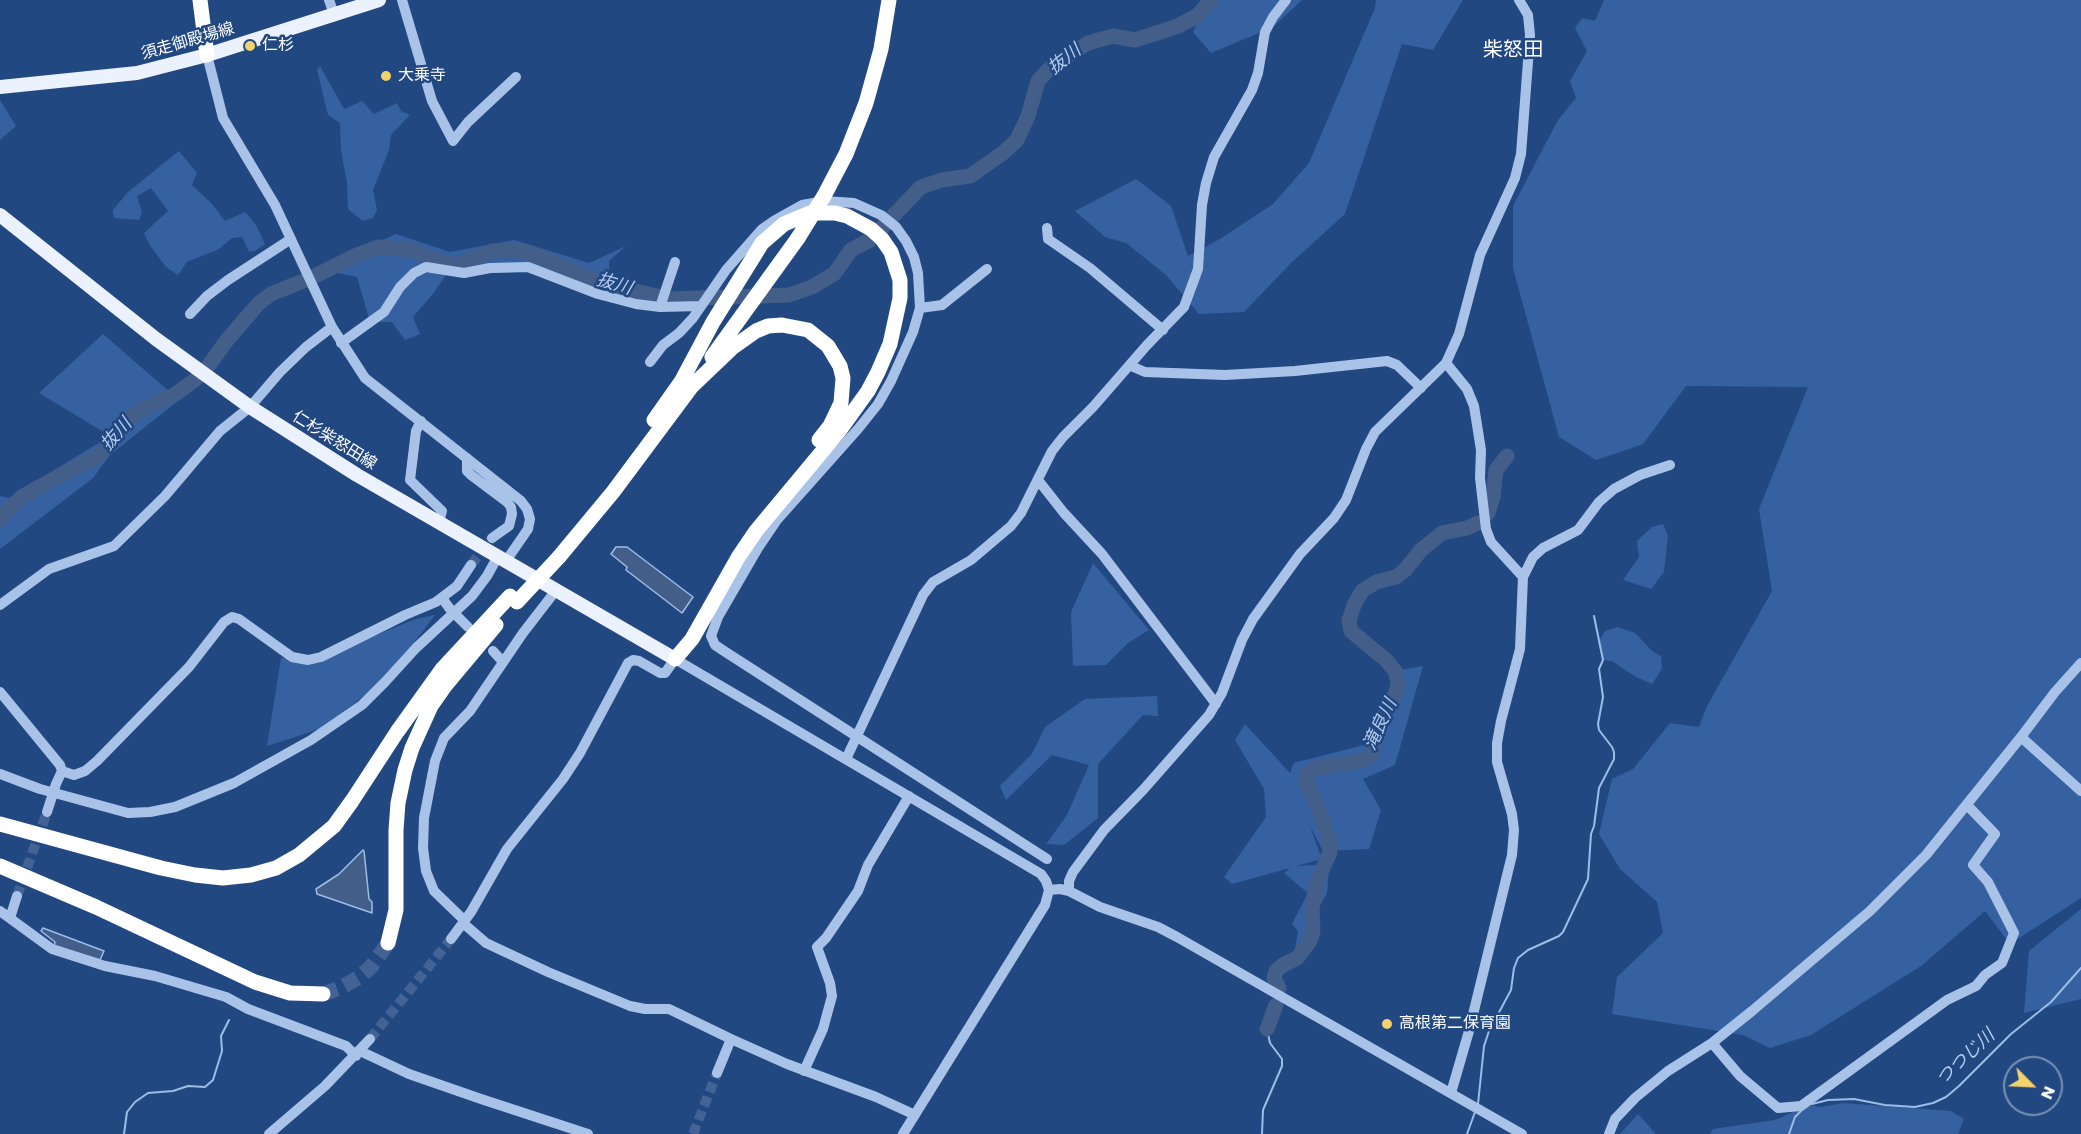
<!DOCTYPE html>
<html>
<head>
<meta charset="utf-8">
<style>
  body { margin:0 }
  #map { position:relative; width:2081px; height:1134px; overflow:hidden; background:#224882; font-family:Poppins,sans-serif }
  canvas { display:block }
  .north { position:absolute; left:2003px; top:1056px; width:60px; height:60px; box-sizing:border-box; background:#224882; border:2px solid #7a91b4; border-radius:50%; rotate:114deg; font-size:16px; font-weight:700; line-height:24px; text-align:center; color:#fff }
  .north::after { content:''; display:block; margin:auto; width:21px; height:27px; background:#f3d16b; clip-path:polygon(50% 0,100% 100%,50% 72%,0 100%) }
</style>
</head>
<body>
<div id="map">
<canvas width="2081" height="1134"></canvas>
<div class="north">N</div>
</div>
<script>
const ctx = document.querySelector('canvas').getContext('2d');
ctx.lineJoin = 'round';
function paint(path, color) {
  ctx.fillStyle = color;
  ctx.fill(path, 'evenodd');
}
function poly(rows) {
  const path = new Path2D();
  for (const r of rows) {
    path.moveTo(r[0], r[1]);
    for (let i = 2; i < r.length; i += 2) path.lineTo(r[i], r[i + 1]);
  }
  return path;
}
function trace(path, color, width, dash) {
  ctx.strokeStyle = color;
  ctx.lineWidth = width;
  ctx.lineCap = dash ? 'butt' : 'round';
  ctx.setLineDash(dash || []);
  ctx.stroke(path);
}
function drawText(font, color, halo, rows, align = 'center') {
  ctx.font = font + ' Poppins,"Noto Sans JP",sans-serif';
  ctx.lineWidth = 5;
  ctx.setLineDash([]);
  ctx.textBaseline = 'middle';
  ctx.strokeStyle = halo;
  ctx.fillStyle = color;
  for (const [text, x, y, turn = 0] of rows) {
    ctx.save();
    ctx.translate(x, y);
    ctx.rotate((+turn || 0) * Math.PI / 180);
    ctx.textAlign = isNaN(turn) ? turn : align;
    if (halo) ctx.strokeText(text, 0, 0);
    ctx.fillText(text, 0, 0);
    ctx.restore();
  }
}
const green = poly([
  [1207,0,1302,0,1273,27,1211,53,1193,32],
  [1376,0,1463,0,1433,50,1402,44,1345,214,1291,263,1244,312,1199,314,1166,275,1126,243,1105,237,1075,211,1136,179,1171,206,1188,256,1220,239,1273,204,1309,163,1375,8],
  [1604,0,2081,0,2081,898,2010,944,1985,911,1921,966,1811,1035,1770,1048,1743,1035,1612,1014,1617,977,1663,933,1657,902,1620,869,1599,834,1612,779,1633,769,1670,723,1699,727,1707,706,1772,591,1759,509,1808,387,1686,386,1643,444,1596,460,1559,437,1513,268,1513,206,1558,120,1576,98,1570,81,1587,51,1575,28,1582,18,1595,21],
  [320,66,344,109,362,101,374,114,397,103,401,111,410,115,391,135,389,150,373,190,377,210,373,218,363,221,348,209,347,183,341,150,340,123,328,115,317,70],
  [0,100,16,126,0,140],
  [179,151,197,173,192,185,212,204,225,221,245,212,256,225,265,244,255,251,249,252,242,237,232,238,219,249,187,262,178,275,166,267,151,247,144,233,168,211,151,188,137,196,142,213,139,220,114,218,113,210,128,192],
  [396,234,450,252,514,240,589,263,626,246,609,261,610,290,583,288,526,272,446,275,432,295,413,317,420,334,405,340,392,322,370,322,357,277,338,273,351,254],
  [103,334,179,400,110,455,93,478,0,549,0,496,9,498,110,436,39,393],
  [1663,524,1668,536,1664,572,1651,589,1623,580,1639,557,1637,541,1652,527],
  [1093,563,1149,630,1128,643,1106,665,1073,666,1071,612],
  [435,615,387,678,323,728,267,746,281,658,321,657,416,619],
  [1618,627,1635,633,1652,651,1661,656,1662,669,1652,684,1636,677,1612,661,1603,660,1598,643,1605,631],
  [1423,666,1395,765,1363,779,1381,810,1369,849,1323,851,1309,824,1322,859,1296,866,1317,865,1329,868,1327,893,1316,913,1309,939,1300,948,1295,949,1298,931,1292,924,1308,893,1284,873,1290,868,1232,884,1224,877,1266,817,1264,789,1235,740,1245,724,1290,773,1294,763,1364,745,1384,703,1395,671],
  [1157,696,1158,716,1143,715,1098,764,1098,818,1064,845,1046,844,1067,815,1089,765,1052,755,1006,800,1000,786,1032,754,1045,727,1085,699],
  [2081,909,2081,999,2024,1013,2029,951],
  [1843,1103,1951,1111,1964,1119,1958,1134,1710,1134,1713,1129,1775,1120,1808,1105,1821,1107],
  [1638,1114,1656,1134,1620,1134]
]);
const water = poly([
  [616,547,627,547,693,597,682,613,626,570,627,567,611,554,616,547],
  [363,850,364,851,369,899,372,902,372,913,317,894,316,889,339,874,363,850],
  [43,928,104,951,100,960,54,946,55,942,41,931,43,928]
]);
const stream = poly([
  [1478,1104,1484,1046,1489,1031,1511,990,1514,968,1518,958,1528,950,1559,936,1563,932,1588,879,1591,834,1594,826,1599,788,1614,759,1614,752,1612,747,1599,730,1598,724,1603,697,1599,669,1603,660,1594,616],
  [1812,1104,1828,1100,1854,1099,1885,1105,1915,1107,1933,1103,1946,1097,1959,1086,2011,1034,2051,1002,2081,968],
  [124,1134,127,1112,135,1102,148,1093,173,1091,188,1086,205,1087,213,1080,222,1051,221,1036,229,1020],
  [1262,1134,1263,1110,1282,1066,1282,1059,1270,1043,1267,1029],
  [1467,1134,1475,1112],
  [1789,1134,1795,1117,1802,1110]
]);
const river = poly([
  [1488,513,1493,497,1496,470,1507,456],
  [0,520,4,513,23,496,59,476,99,456,125,422,142,409,174,395,195,380,209,365,227,340,259,303,271,294,313,277,357,255,378,247,412,250,432,259,457,265,492,251,513,250,531,253,600,283,670,299,789,295,812,287,834,274,851,250,870,240,921,187,942,180,970,176,1003,153,1017,140,1028,116,1038,81,1048,70,1066,57,1088,43,1113,36,1135,40,1178,26,1197,16,1211,0],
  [1279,988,1274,978,1276,971,1283,965,1297,958,1310,941,1313,931,1312,909,1316,884,1330,852,1330,842,1324,823,1312,793,1305,782,1307,774,1314,769,1363,760,1371,755,1375,746,1379,722,1397,691,1398,681,1395,671,1386,660,1351,631,1349,621,1354,605,1362,591,1376,582,1396,577,1405,570,1421,550,1442,533,1467,528,1478,523],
  [1267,1029,1276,1005]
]);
const minorTunnel = poly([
  [471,565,492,538],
  [17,896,47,812],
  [370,1039,451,939],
  [693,1134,717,1073]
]);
const highwayTunnel = poly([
  [323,994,340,988,358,978,371,967,388,943]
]);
const minor = poly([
  [329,0,334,14],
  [402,0,432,101,453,141,468,122,516,77],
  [207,55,223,118,275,205,332,327,365,378,521,501,527,509,530,519,528,529,506,561],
  [1047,228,1048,239,1090,268,1163,330],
  [987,269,942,305,920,308,913,332,891,381,878,404,858,429,777,520,758,548,718,617,711,636,715,645,724,651,1047,859],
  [660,307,675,262],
  [190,314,207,296,228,280,291,239],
  [341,343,384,312,400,287,414,273,426,267,464,273,490,268,528,267,598,294,636,304,660,307,701,306],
  [650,362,663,345,679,333,693,318,726,270,762,229,775,220,802,205,825,201,854,203,881,215,896,227,906,241,914,257,918,273,920,308],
  [1446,363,1467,389,1474,406,1481,450,1480,478,1486,529,1491,542,1523,577,1520,649,1501,721,1497,743,1497,762,1512,814,1514,830,1512,855,1469,1031,1451,1093],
  [1131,366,1145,372,1225,375,1295,371,1387,361,1397,365,1421,388],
  [421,421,416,431,410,480,442,511,439,522],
  [467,458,467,471,471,475,507,502,511,507,512,514,509,526,492,538],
  [1038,480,1064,513,1102,554,1216,704],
  [1523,577,1533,557,1543,548,1578,530,1599,502,1614,489,1640,475,1670,465],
  [442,598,450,609,468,627],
  [0,605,49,569,114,546,165,496,220,431,250,407,280,372,306,347,332,327],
  [493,651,503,662],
  [0,692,60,765,62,771,74,775,85,771,97,761,189,667,224,622,232,617,239,619,292,657,308,660,321,657,405,615,436,602,457,586,471,565],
  [2021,737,2081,791],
  [846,759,923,595,933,582,971,560,1011,526,1021,513,1052,451,1063,437,1093,407,1147,345,1184,307,1198,269,1202,205,1206,183,1214,157,1252,90,1258,73,1265,32,1273,17,1286,0],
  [0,774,40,789,128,813,150,812,175,807,234,783,311,740,362,705,385,682,416,648,472,596,487,576,498,556],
  [47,812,56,784,62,771],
  [1049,890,1060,889,1069,891,1100,907,1158,927,1177,937,1522,1134],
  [1069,891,1069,881,1073,872,1104,830,1143,790,1209,715,1222,693,1242,640,1253,619,1300,554,1334,518,1346,500,1366,449,1375,432,1446,363,1459,334,1480,255,1515,178,1521,154,1530,35,1528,15,1519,0],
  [0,911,52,949,105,966,155,976,226,997,248,1009,346,1046,356,1056],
  [10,918,17,896],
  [465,921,434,891,426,871,423,848,424,818,435,761,444,738,470,711,523,633,557,589],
  [463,923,486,943,548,972,630,1006,645,1009,669,1009,731,1039],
  [451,939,471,912,507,849,563,779,580,753,628,663,633,660,639,661,660,673,665,673,675,659,1041,874,1046,881,1049,890,1045,905,903,1134],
  [1712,1043,1740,1076,1778,1108,1801,1106,1947,1000,1976,986,1985,975,2002,963,2014,933,1988,882,1973,865,1995,834,1967,805],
  [360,1051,409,1074,481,1099,588,1134],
  [804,1071,823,1029,832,996,830,983,817,947,826,938,858,891,868,865,909,796],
  [717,1073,731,1039,787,1064,876,1097,915,1115],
  [269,1134,325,1086,370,1039],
  [1609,1134,1615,1119,1635,1098,1668,1071,1712,1043,1752,1011,1870,911,1926,855,2021,737,2055,692,2081,663]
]);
const major = poly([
  [0,87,137,73,207,55,379,0],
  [0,215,156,339,250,407,357,475,675,659]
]);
const highway = poly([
  [200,0,207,55],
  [824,196,846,154,866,103,881,49,889,0],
  [712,357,798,238],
  [690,388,732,348,756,331,768,326,782,325,808,330,828,346,840,366,843,378,841,403,830,426,819,440],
  [654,420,685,376],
  [559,557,613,492,695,382],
  [675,659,692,639,739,556,756,531,840,430,868,391,878,372,890,344,900,298,900,280,891,252,882,239,871,229,847,216,835,213,810,213,784,224,762,243,754,256,713,322,681,382],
  [0,824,161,868,195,875,223,878,251,875,276,868,299,855,334,826,352,801,397,732,443,668,510,596],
  [0,866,96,907,255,982,290,993,323,994],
  [388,943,396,910,396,830,398,803,405,770,412,748,431,706,445,686,496,625]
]);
const highwayBridge = poly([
  [798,238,824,196],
  [517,602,559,557]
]);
const markers = [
  [250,46,6,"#f3d16b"],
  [386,76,6,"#f3d16b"],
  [1387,1024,6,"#f3d16b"]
];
const streetNames = [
  ["須走御殿場線",188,42,-16],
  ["仁杉柴怒田線",334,441,32]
];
const poiNames = [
  ["仁杉",262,46],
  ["大乗寺",398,76],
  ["高根第二保育園",1399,1024]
];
const waterNames = [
  ["抜川",1065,60,-38],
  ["抜川",614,285,16],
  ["抜川",117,435,-49],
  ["滝良川",1381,725,-65],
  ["つつじ川",1966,1058,-43]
];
const quarterNames = [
  ["柴怒田",1513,51]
];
paint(green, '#3661a0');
paint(water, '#435f89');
trace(water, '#9dbde9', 1.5);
trace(stream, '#9dbde9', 2);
trace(river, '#435f89', 15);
trace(minorTunnel, '#436395', 10, [10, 5]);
trace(highwayTunnel, '#436395', 15, [15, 8]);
trace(minor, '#a9c3e8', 10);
trace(major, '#ebf2fd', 14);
trace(highway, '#fff', 15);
trace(highwayBridge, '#fff', 15);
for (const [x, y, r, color] of markers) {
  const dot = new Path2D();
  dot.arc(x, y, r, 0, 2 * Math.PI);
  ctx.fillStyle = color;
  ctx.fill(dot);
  trace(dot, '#224882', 2);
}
drawText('16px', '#fff', '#224882', streetNames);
drawText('16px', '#fff', '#224882', poiNames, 'left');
drawText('italic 18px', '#b5cdef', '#224882', waterNames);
drawText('20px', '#fff', '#224882', quarterNames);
</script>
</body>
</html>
